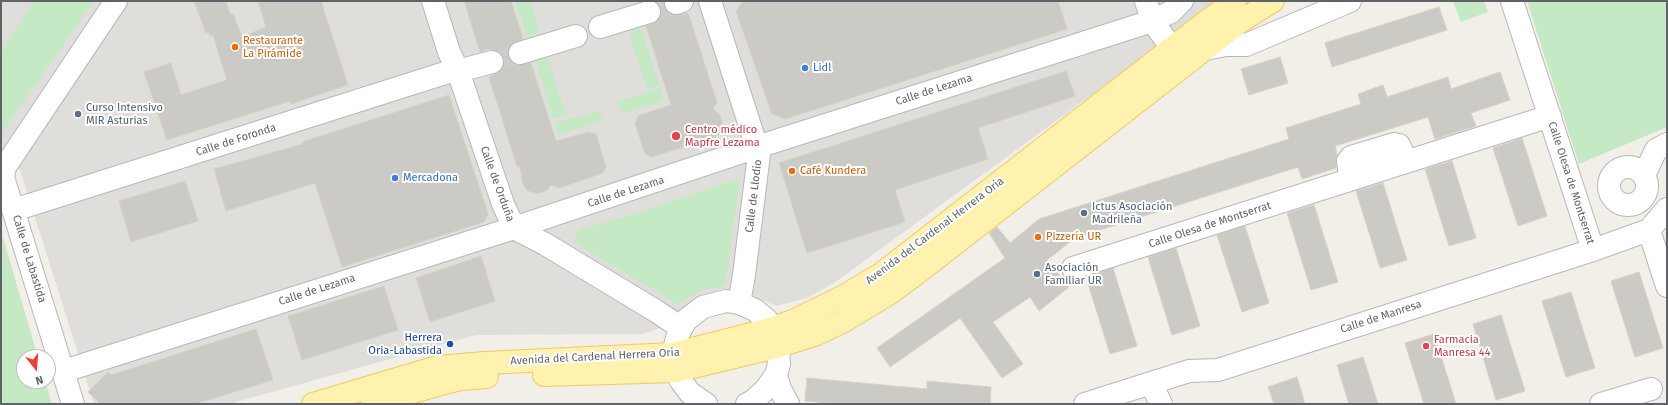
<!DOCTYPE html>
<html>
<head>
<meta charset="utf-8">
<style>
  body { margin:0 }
  #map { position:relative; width:1668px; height:405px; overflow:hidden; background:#f1efe8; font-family:"Fira Sans",sans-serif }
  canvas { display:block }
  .frame { position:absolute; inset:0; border:2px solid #5f6368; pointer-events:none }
  .north { position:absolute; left:16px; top:349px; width:40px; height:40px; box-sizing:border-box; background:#fff; border:1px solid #bfc1c3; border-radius:50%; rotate:163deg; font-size:11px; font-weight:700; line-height:16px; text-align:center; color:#5f6368 }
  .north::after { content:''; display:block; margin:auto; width:14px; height:18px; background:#ea4335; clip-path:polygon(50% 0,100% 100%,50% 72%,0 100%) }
</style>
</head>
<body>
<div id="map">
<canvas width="1668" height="405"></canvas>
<div class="frame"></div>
<div class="north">N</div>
</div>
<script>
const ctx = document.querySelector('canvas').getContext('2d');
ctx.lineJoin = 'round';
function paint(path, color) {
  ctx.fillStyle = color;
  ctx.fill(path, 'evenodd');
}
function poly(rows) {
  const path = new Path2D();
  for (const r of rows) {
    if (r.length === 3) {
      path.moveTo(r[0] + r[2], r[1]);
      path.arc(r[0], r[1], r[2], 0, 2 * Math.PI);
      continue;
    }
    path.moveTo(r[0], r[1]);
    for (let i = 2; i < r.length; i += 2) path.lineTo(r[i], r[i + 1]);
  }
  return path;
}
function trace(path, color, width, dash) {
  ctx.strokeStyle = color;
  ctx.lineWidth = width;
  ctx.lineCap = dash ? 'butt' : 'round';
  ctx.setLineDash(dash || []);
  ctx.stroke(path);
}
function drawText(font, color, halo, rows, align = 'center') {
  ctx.font = font + ' "Fira Sans",sans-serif';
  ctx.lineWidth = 4;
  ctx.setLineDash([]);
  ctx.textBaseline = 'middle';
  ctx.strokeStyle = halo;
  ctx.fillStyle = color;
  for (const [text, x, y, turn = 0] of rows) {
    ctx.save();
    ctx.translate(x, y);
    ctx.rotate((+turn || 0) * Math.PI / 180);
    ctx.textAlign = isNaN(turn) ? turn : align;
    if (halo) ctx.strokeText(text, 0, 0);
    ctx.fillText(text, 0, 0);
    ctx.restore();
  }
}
const industrial = poly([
  [1,1,1220,1,834,283,807,298,776,306,753,296,643,334,476,335,229,404,94,404,20,170,1,158]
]);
const green = poly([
  [34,1,94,1,1,134,1,52],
  [515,1,530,1,539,28,537,33,527,37],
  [1453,1,1484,1,1488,12,1461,22],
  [1527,1,1667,1,1667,127,1579,164],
  [641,28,660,85,647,89,630,36,631,33,634,30],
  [543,58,547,59,549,62,566,115,553,119,536,61],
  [660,88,663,101,622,114,618,101],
  [597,111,600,113,604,120,559,135,555,123],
  [733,180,737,180,739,186,725,286,703,290,677,304,577,244,574,240,577,232,582,229,631,215],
  [1,231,38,357,24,357,24,381,45,381,52,404,1,404]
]);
const building = poly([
  [194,1,226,1,230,14,233,14,242,37,266,27,258,1,321,1,348,85,291,104,290,101,167,140,144,72,171,63,181,95,227,80,213,35,210,36,209,32,206,33,194,1],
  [464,1,511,1,523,39,511,45,508,51,508,57,511,62,517,65,531,63,556,141,589,132,596,134,606,167,603,173,559,188,551,185,547,190,540,193,533,193,527,190,523,184,520,168,517,166,489,77,501,71,504,65,504,58,501,53,496,50,488,49,480,52,464,1],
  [654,1,664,1,664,7,667,12,673,15,680,15,688,13,717,102,713,109,719,114,722,120,722,127,719,134,713,138,696,140,694,144,651,157,645,154,635,123,638,116,671,105,646,26,658,21,661,15,661,8,654,1],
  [743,1,1058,1,1067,29,785,119,772,114,736,11,743,1],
  [1439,7,1447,30,1332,67,1325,43,1439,7],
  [1280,57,1288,83,1249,95,1241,69,1280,57],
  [1066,71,1075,96,978,128,988,159,895,190,905,222,807,253,779,163,1066,71],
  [1500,72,1510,100,1471,113,1476,126,1435,139,1428,117,1335,146,1337,155,1336,162,1336,168,1302,179,1298,167,1075,238,1047,260,1069,287,1039,311,1030,297,993,322,1023,364,1002,378,960,318,890,367,877,348,1005,258,989,233,997,227,1010,243,1039,219,1289,139,1286,128,1361,104,1358,94,1383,85,1387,97,1448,77,1451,89,1500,72],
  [449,95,488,214,484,222,342,267,315,183,226,211,214,169,303,144,302,142,449,95],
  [1522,138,1547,216,1518,226,1493,148,1522,138],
  [1452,161,1476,238,1449,246,1425,169,1452,161],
  [185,181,198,221,131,242,119,201,185,181],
  [1383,183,1407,260,1380,268,1356,191,1383,183],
  [1314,205,1338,282,1311,290,1287,213,1314,205],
  [1245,226,1269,303,1242,312,1217,235,1245,226],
  [1176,248,1200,326,1172,335,1148,257,1176,248],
  [481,256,495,301,430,322,416,278,481,256],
  [1113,268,1137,346,1110,354,1086,277,1113,268],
  [1639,272,1663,348,1635,357,1611,281,1639,272],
  [384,286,398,330,302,360,288,316,384,286],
  [1571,292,1595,368,1566,377,1542,301,1571,292],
  [1501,315,1525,391,1496,400,1473,324,1501,315],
  [256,329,273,380,195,404,101,404,88,392,108,372,111,375,256,329],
  [1434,334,1456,404,1424,404,1405,343,1434,334],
  [1363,357,1378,404,1349,404,1337,365,1363,357],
  [1297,377,1305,404,1274,404,1268,387,1297,377],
  [807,378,927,389,927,381,991,387,990,404,842,404,805,401,807,378]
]);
const minorTunnel = poly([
  [649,12,676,3],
  [492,62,520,53]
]);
const minor = poly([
  [433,1,449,52,458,71,503,204,514,228,545,244,656,311,681,328],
  [710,1,759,154,744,275,739,303],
  [1146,1,1152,21,1172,48,1205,49,1226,45,1246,45,1350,1],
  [1512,1,1593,250],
  [676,3,682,1],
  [600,27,649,12],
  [520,53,576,36],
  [1628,186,19],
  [1644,175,1656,150,1667,144],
  [1347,181,1350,177,1348,161,1351,157,1394,144,1399,145,1404,156,1407,159,1413,160],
  [14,210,445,73,458,71,492,62],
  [1649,230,1667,286],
  [1073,268,1550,116],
  [64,371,514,228,757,147,1152,21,1171,12,1182,1],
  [776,375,780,389,788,404],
  [1151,383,1161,404],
  [73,404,3,177,5,167,116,1],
  [706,404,690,393,681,381,676,371,673,354,678,334,686,320,703,307,726,301,739,303,755,310,767,320,778,346,779,364,776,375,766,389,753,401,747,404],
  [1085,404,1189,371,1218,370,1593,250,1649,230,1667,209],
  [1601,404,1651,389]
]);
const major = poly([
  [544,375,676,371,776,347,817,334,844,321,890,293,916,274,1241,21,1273,1],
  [313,404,437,367,485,363,673,354,771,329,795,320,844,296,881,274,1207,21,1235,1],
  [372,404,444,383,461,379,487,377]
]);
const markers = [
  [235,47,4,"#e8710a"],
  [805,68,4,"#3f7fe0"],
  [78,114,4,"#5c6f8a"],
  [676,136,5,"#e0444e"],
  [792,171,4,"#e8710a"],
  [395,178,4,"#3f7fe0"],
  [1084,213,4,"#5c6f8a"],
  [1038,237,4,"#e8710a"],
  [1037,274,4,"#5c6f8a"],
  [450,344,4,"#1a4fb4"],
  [1426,346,4,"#e0444e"]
];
const foodNames = [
  ["Restaurante",243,41],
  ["La Pirámide",243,54],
  ["Café Kundera",800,171],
  ["Pizzería UR",1046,237]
];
const shopNames = [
  ["Lidl",813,68],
  ["Mercadona",403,178]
];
const streetNames = [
  ["Calle de Lezama",934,90,-18],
  ["Calle de Foronda",236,140,-18],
  ["Calle Olesa de Montserrat",1571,183,72],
  ["Calle de Orduña",497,184,70],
  ["Calle de Lezama",626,192,-18],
  ["Calle de Llodio",754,196,-83],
  ["Calle Olesa de Montserrat",1210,225,-18],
  ["Avenida del Cardenal Herrera Oria",935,231,-37],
  ["Calle de Labastida",29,259,73],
  ["Calle de Lezama",317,290,-18],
  ["Calle de Manresa",1381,317,-18],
  ["Avenida del Cardenal Herrera Oria",595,357,-3]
];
const serviceNames = [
  ["Curso Intensivo",86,108],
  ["MIR Asturias",86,121],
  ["Ictus Asociación",1092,207],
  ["Madrileña",1092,220],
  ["Asociación",1045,268],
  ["Familiar UR",1045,281]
];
const healthNames = [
  ["Centro médico",685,130],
  ["Mapfre Lezama",685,143],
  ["Farmacia",1434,340],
  ["Manresa 44",1434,353]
];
const transitNames = [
  ["Herrera",442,338],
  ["Oria-Labastida",442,351]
];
paint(industrial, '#e0deda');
paint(green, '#c5e8c5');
paint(building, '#cccac5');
trace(building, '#d6d1c6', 1);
trace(minorTunnel, '#ccccc8', 22, [22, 11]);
trace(minor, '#b5b8bc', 24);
trace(major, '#f2c960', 24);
trace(minor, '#fff', 22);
trace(major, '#fff2af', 22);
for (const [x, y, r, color] of markers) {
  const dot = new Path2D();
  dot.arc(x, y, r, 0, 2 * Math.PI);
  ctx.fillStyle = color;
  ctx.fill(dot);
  trace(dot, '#fff', 1.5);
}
drawText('11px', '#c56008', '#fff', foodNames, 'left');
drawText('11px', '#366cbe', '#fff', shopNames, 'left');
drawText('11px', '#5f6368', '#fff', streetNames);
drawText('11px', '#4e5e75', '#fff', serviceNames, 'left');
drawText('11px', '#be3a42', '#fff', healthNames, 'left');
drawText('11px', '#164399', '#fff', transitNames, 'right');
</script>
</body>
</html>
